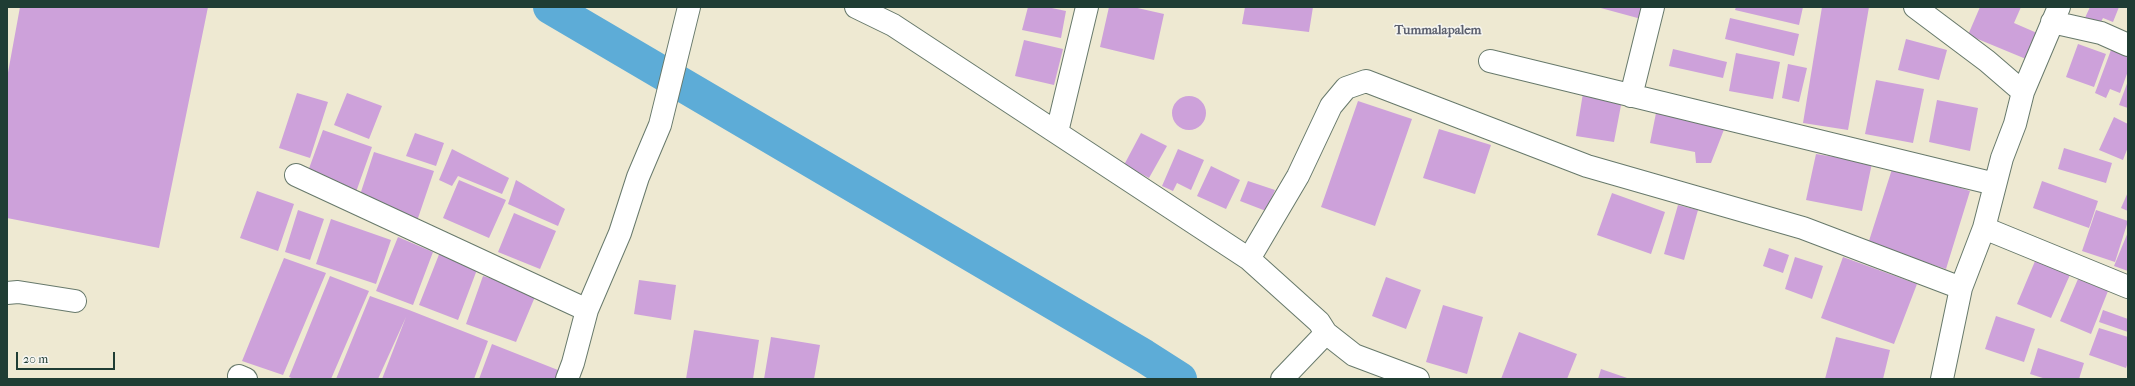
<!DOCTYPE html>
<html>
<head>
<meta charset="utf-8">
<style>
  body { margin:0 }
  #map { position:relative; width:2135px; height:386px; overflow:hidden; background:#eee9d2; font-family:"IM FELL French Canon",serif }
  canvas { display:block }
  .frame { position:absolute; inset:0; border:8px solid #1f3d34; pointer-events:none }
  .scale { position:absolute; left:16px; top:352px; width:99px; height:18px; box-sizing:border-box; border:2px solid #1f3d34; border-top:0; padding-left:5px; font-size:12px; line-height:14px; white-space:nowrap; color:#1f3d34; -webkit-text-stroke:3px #f6f6f2; paint-order:stroke }
</style>
</head>
<body>
<div id="map">
<canvas width="2135" height="386"></canvas>
<div class="frame"></div>
<div class="scale">20 m</div>
</div>
<script>
const ctx = document.querySelector('canvas').getContext('2d');
ctx.lineJoin = 'round';
function poly(rows) {
  const path = new Path2D();
  for (const r of rows) {
    if (r.length === 3) {
      path.moveTo(r[0] + r[2], r[1]);
      path.arc(r[0], r[1], r[2], 0, 2 * Math.PI);
      continue;
    }
    path.moveTo(r[0], r[1]);
    for (let i = 2; i < r.length; i += 2) path.lineTo(r[i], r[i + 1]);
  }
  return path;
}
function trace(path, color, width, dash) {
  ctx.strokeStyle = color;
  ctx.lineWidth = width;
  ctx.lineCap = dash ? 'butt' : 'round';
  ctx.setLineDash(dash || []);
  ctx.stroke(path);
}
function paint(path, color) {
  ctx.fillStyle = color;
  ctx.fill(path, 'evenodd');
}
function drawText(font, color, halo, rows, align = 'center') {
  ctx.font = font + ' "IM FELL French Canon",serif';
  ctx.lineWidth = 3;
  ctx.setLineDash([]);
  ctx.textBaseline = 'middle';
  ctx.strokeStyle = halo;
  ctx.fillStyle = color;
  for (const [text, x, y, turn = 0] of rows) {
    ctx.save();
    ctx.translate(x, y);
    ctx.rotate((+turn || 0) * Math.PI / 180);
    ctx.textAlign = isNaN(turn) ? turn : align;
    if (halo) ctx.strokeText(text, 0, 0);
    ctx.fillText(text, 0, 0);
    ctx.restore();
  }
}
const canal = poly([
  [550,7,1144,356,1180,379]
]);
const building = poly([
  [20,7,208,7,159,248,7,218,7,78],
  [1028,7,1047,7,1066,11,1061,38,1022,30],
  [1109,7,1133,7,1164,14,1154,60,1100,47],
  [1245,7,1313,7,1309,32,1242,24],
  [1597,7,1649,7,1645,20],
  [1736,7,1803,7,1799,25,1735,10],
  [1822,7,1869,7,1848,130,1803,123],
  [1980,7,2021,7,2014,23,2037,33,2026,59,1968,35],
  [2090,7,2119,7,2113,22,2103,18,2099,26,2084,20],
  [1730,18,1799,34,1794,56,1725,39],
  [1906,39,1947,50,1939,80,1898,70],
  [1024,40,1063,49,1054,85,1015,76],
  [2078,44,2106,54,2094,87,2066,77],
  [1673,49,1727,62,1723,78,1669,66],
  [2111,50,2128,57,2128,71,2120,93,2110,89,2106,98,2095,93],
  [1736,53,1780,62,1773,99,1729,91],
  [1788,64,1807,68,1799,102,1782,98],
  [1876,80,1924,89,1913,143,1865,134],
  [2128,81,2128,108,2119,105],
  [297,93,328,102,310,158,279,148],
  [347,93,382,106,369,139,334,125],
  [1583,93,1622,100,1614,142,1576,136],
  [1189,113,17],
  [1937,100,1978,108,1970,151,1929,142],
  [1358,101,1412,119,1375,226,1321,207],
  [1656,113,1725,127,1711,163,1696,163,1695,152,1650,143],
  [2114,117,2128,124,2128,147,2123,160,2099,150],
  [1439,129,1491,145,1475,194,1423,178],
  [323,130,372,147,356,192,307,174],
  [415,133,444,143,436,166,406,156],
  [1141,133,1167,146,1149,178,1124,165],
  [2064,148,2112,163,2106,183,2058,169],
  [452,149,509,178,502,194,458,176,452,186,439,180],
  [1178,149,1204,160,1191,190,1177,183,1173,191,1162,186],
  [374,152,434,171,417,221,358,201],
  [1816,154,1872,163,1862,211,1806,200],
  [1211,166,1240,180,1226,209,1197,196],
  [1893,166,1970,191,1946,269,1868,244],
  [459,180,506,200,489,238,443,218],
  [516,180,565,209,558,226,508,204],
  [1248,181,1275,190,1266,211,1240,201],
  [2042,181,2098,201,2089,228,2033,208],
  [257,191,294,204,278,251,240,238],
  [2128,192,2128,211,2121,208],
  [1612,193,1665,212,1651,254,1597,235],
  [1678,205,1698,210,1684,260,1664,254],
  [298,210,324,219,310,260,285,252],
  [2096,210,2128,221,2115,262,2082,251],
  [514,213,556,231,540,269,498,252],
  [331,219,391,240,376,284,316,264],
  [2128,232,2128,271,2114,266],
  [398,237,433,252,413,305,376,291],
  [1769,248,1789,255,1783,273,1763,266],
  [440,252,478,267,458,320,419,305],
  [2038,254,2073,268,2051,318,2017,304],
  [1795,257,1823,266,1812,299,1785,289],
  [1843,257,1917,284,1894,344,1821,318],
  [284,258,326,273,283,375,242,361],
  [330,276,369,291,331,379,294,379,289,377],
  [483,276,537,292,516,342,466,324],
  [1386,277,1421,290,1406,329,1372,316],
  [2078,279,2108,291,2091,334,2060,321],
  [639,280,676,285,671,320,634,314],
  [370,296,409,310,488,341,474,379,382,379,406,317,378,379,336,379],
  [1443,305,1483,317,1467,374,1426,362],
  [2103,310,2128,319,2128,332,2099,322],
  [1996,316,2035,329,2024,362,1985,349],
  [2099,328,2128,337,2128,362,2126,368,2089,355],
  [694,330,759,340,753,379,686,379],
  [1519,332,1577,354,1567,379,1501,379],
  [771,337,820,345,814,379,764,379],
  [1836,337,1890,350,1883,379,1825,379],
  [492,344,563,372,561,379,479,379],
  [2038,348,2084,363,2079,379,2046,379,2030,374],
  [1601,369,1630,379,1598,379]
]);
const minor = poly([
  [856,7,893,25,1249,259,1319,322,1326,333,1354,355,1418,379],
  [1915,7,1987,61,2023,92],
  [2052,22,2101,33,2128,45],
  [1490,61,1995,184],
  [1631,96,1653,7],
  [1057,132,1087,7],
  [296,175,587,310],
  [1984,228,2128,287],
  [1249,259,1298,176,1331,106,1346,88,1366,81,1587,166,1803,228,1961,288],
  [7,293,18,292,75,301],
  [239,376,246,379],
  [567,379,573,363,587,310,620,233,638,177,660,125,689,7],
  [1282,379,1326,333],
  [1942,379,1961,288,1984,228,2002,158,2015,124,2023,92,2059,7]
]);
const quarterNames = [
  ["Tummalapalem",1438,31]
];
trace(canal, '#5dacd7', 34);
paint(building, '#cda1da');
trace(minor, '#67796b', 24);
trace(minor, '#fff', 22);
drawText('bold 13px', '#5c606e', '#f6f6f2', quarterNames);
</script>
</body>
</html>
